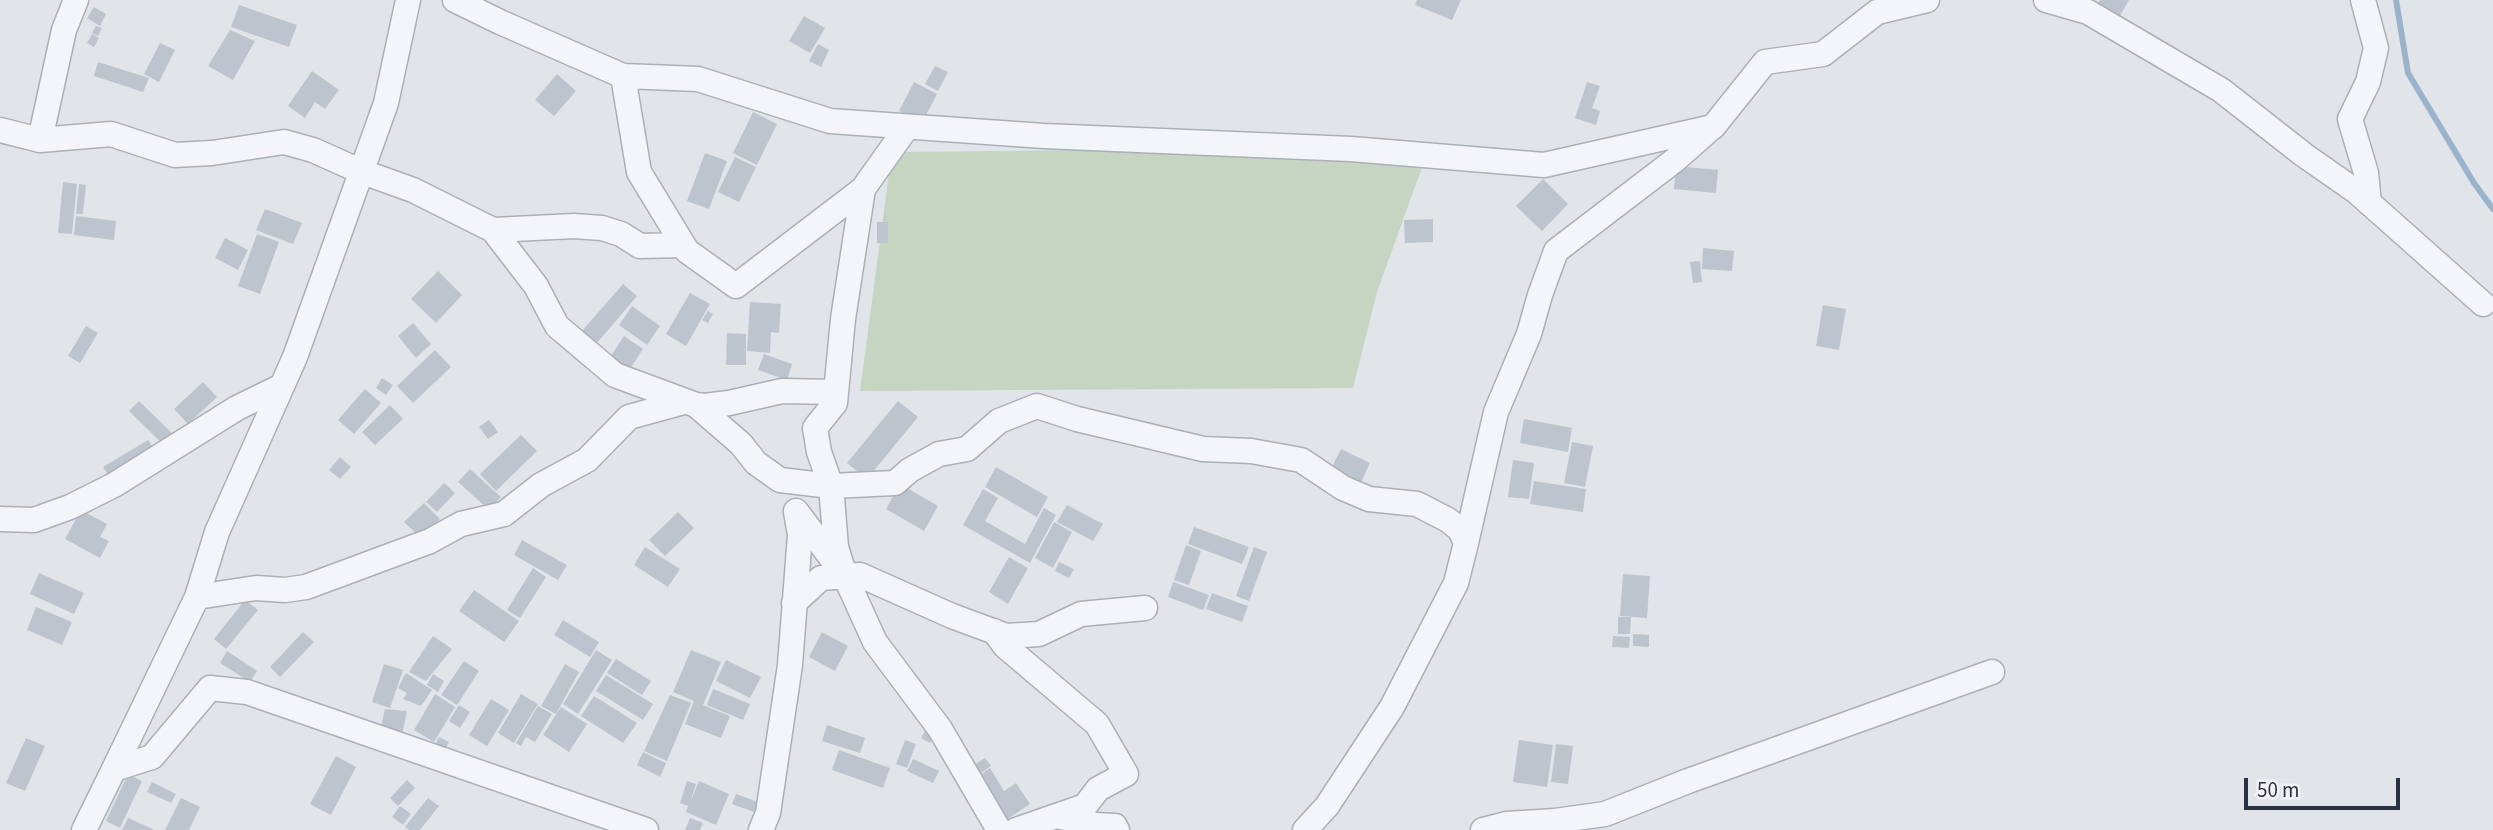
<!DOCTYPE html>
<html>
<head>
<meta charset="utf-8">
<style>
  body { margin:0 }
  #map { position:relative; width:2493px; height:830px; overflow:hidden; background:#e1e5ea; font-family:"Source Sans 3",sans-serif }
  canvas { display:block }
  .scale { position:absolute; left:2244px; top:778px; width:156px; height:32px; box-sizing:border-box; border:4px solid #293242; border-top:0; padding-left:9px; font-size:21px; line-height:24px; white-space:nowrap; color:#293242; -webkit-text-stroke:5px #f1f3f7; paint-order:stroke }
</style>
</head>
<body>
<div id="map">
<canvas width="2493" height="830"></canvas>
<div class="scale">50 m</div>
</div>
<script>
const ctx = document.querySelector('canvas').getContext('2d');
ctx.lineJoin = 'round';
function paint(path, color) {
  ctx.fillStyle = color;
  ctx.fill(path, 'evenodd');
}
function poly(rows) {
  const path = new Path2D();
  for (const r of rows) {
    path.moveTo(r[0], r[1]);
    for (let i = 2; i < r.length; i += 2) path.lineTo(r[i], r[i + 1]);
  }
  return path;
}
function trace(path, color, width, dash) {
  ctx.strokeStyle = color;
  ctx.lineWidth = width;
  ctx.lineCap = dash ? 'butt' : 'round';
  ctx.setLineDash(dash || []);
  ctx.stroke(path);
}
const green = poly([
  [1099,150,1424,162,1377,292,1353,388,860,391,890,166,901,152]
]);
const stream = poly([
  [2396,0,2408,73,2474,183,2493,209]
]);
const building = poly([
  [1417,0,1461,0,1452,20,1415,5],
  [2100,0,2129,0,2120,16,2098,3],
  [239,5,297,25,289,47,231,27],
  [94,7,106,14,100,26,87,18],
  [804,16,825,28,810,53,789,41],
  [96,26,102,28,98,36,92,33],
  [230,30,255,41,233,80,208,66],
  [92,34,99,38,94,47,87,43],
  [160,43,175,50,159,82,144,74],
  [818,44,829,50,821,67,809,61],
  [98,62,149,78,143,92,94,76],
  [935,66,948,72,938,91,925,84],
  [312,71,339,90,325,109,315,102,305,118,288,106],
  [557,74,576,91,554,116,535,100],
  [914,82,937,94,922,123,899,111],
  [1587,82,1600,86,1592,108,1600,111,1596,125,1575,118],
  [753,112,777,124,757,165,733,153],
  [705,153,727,161,709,209,687,201],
  [735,157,756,167,739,202,718,192],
  [1676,166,1718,170,1716,193,1674,189],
  [1543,179,1568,204,1542,231,1516,206],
  [63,182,77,184,72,234,58,233],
  [79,184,86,185,83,214,76,214],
  [265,209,302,223,293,244,256,230],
  [76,216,116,221,114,240,74,235],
  [1433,219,1433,242,1405,243,1404,220],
  [877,222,888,222,888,243,877,243],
  [257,234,279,242,260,294,238,286],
  [225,238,248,250,238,270,215,258],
  [1703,248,1734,251,1732,271,1702,269],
  [1700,261,1702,282,1693,283,1690,262],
  [438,271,462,295,436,323,411,299],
  [623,284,637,296,597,343,582,331],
  [690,293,710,304,686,346,666,334],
  [750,302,781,304,779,333,771,332,770,353,747,351],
  [1823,305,1846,309,1839,350,1816,346],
  [632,306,660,326,647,345,619,325],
  [708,311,713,314,708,323,702,320],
  [413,323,431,344,416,358,398,336],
  [86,326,98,333,80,363,68,356],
  [727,333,746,334,746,365,726,365],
  [624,336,643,349,628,372,609,359],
  [435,350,451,367,413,403,397,386],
  [764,354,792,364,787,380,758,370],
  [382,378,393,385,386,395,376,388],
  [203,382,217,397,188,424,174,409],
  [365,389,381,403,354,434,338,420],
  [139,401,176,437,166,447,129,411],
  [898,401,918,417,867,479,847,463],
  [390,405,403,419,375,445,362,432],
  [1524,419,1572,428,1568,452,1520,443],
  [489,420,498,432,488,439,479,427],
  [521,435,537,451,496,491,480,474],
  [148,440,156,452,111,480,103,467],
  [1572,442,1593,446,1585,487,1564,483],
  [1341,449,1370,463,1357,491,1327,477],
  [340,457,351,467,340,479,329,470],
  [1513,460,1534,463,1529,499,1508,497],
  [996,467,1048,497,1037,517,985,487],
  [470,469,501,497,489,510,458,482],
  [1534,481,1586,489,1583,512,1530,504],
  [444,483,455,493,437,512,426,502],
  [900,484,938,506,924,531,886,509],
  [983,489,998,498,985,521,1025,544,1044,508,1056,515,1030,563,963,525],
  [424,503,440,519,421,538,404,522],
  [1067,505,1103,524,1093,541,1057,522],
  [81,510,107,524,100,537,109,541,100,558,65,539],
  [678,512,694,528,665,556,649,540],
  [1054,522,1072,532,1053,568,1035,558],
  [1194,527,1249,547,1242,564,1188,544],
  [522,540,567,565,558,580,514,555],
  [1186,545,1201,551,1189,585,1174,580],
  [645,547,680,569,668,587,634,565],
  [1254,547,1267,552,1249,601,1236,596],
  [1009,557,1028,568,1008,604,989,592],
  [1059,562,1074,569,1069,578,1055,571],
  [533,568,546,577,520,618,507,610],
  [39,573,84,593,74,614,30,594],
  [1623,574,1650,576,1647,618,1620,616],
  [1173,582,1209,595,1203,610,1168,597],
  [474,590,519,621,504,642,459,611],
  [1212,593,1248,606,1242,622,1206,609],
  [245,600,258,610,226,649,214,639],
  [36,607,72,622,62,645,27,630],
  [1618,617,1631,617,1630,634,1618,634],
  [563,620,599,642,590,657,554,635],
  [303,632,314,642,280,677,270,667],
  [822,632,848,646,835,671,809,657],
  [1633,634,1649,635,1649,647,1633,646],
  [433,636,452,649,426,681,409,672],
  [1613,636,1630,637,1629,648,1612,647],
  [596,650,612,660,578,714,563,704],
  [691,650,721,662,703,705,730,716,721,738,685,724,694,701,673,692],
  [227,651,257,671,250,682,220,663],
  [616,659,651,681,642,695,607,673],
  [726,660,761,677,750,698,716,681],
  [464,661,479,671,457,705,441,695],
  [384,664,403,670,390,708,372,702],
  [565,664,579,672,556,714,541,706],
  [406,673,432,690,421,706,403,699,407,693,398,688],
  [433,674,444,681,438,692,427,685],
  [606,675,653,704,643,720,596,691],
  [713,689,750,704,743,720,707,705],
  [435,694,455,707,434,742,414,730],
  [521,694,538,704,514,743,498,733],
  [670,695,691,703,667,761,644,751],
  [594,696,637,723,623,743,581,716],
  [491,699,509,710,487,746,469,735],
  [459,705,470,712,460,728,449,721],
  [538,706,552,714,535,742,526,737,521,746,516,743],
  [561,707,587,724,569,752,543,735],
  [385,709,407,711,401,740,379,735],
  [827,725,865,738,860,753,822,741],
  [927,728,936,733,930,743,921,738],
  [439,737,449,742,445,750,435,745],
  [26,738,45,746,25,791,6,783],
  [905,740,916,744,907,768,896,764],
  [1519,740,1553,745,1547,787,1513,782],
  [1556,744,1573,746,1568,784,1551,782],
  [839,750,890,768,883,788,832,770],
  [643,752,666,763,660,777,637,765],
  [336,756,356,767,331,815,310,804],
  [985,758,991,766,972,779,966,770],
  [913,759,939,771,933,783,907,771],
  [990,768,1004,791,1016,783,1030,804,1000,824,972,780],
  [128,774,142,781,120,828,106,821],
  [407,780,415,788,398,806,390,798],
  [687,781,696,784,690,803,699,781,729,794,716,825,686,812,688,806,680,803],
  [152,782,176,794,171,803,147,792],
  [736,794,758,802,754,812,732,804],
  [181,798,200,807,189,830,165,830],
  [428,798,439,806,420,830,409,830,405,827],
  [400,806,411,814,403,825,392,817],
  [128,818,155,830,122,830],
  [690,818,703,823,700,830,685,830]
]);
const street = poly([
  [455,0,500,22,623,76,639,172,687,251,736,286,863,189,843,319,835,403,815,428,819,452,831,486,836,547,845,576],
  [2046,0,2088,12,2221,90,2304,155,2357,192,2483,304],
  [2363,0,2376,48,2368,82,2350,119,2366,173,2369,203],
  [623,76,698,79,830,121,1044,136,1351,149,1544,165,1713,127,1765,62,1823,54,1877,12,1927,0],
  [0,130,40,140,111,134,175,155,212,153,284,142,313,150,360,171,413,190,493,230,536,286,557,326,615,375,696,405,741,444,756,463,780,480,831,486,895,483,910,470,939,454,967,449,999,421,1037,406,1077,419,1203,449,1251,451,1301,460,1343,488,1369,499,1417,504,1448,520,1460,530,1466,543,1456,583,1392,707,1327,806,1305,830],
  [40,140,64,30,76,0],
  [863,189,907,127],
  [493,230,574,226,602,228,621,234,640,246,683,245],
  [696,405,704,406,729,403,782,391,836,392],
  [796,511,845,576,875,642,940,729,999,830],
  [0,519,34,520,70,507,114,485,237,408,282,386],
  [1466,543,1496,412,1529,334,1540,295,1556,251,1675,160,1709,130],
  [197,597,256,588,285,590,306,587,430,541,461,524,504,514,541,485,587,460,629,417,684,402],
  [794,603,821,578,860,575,952,616,1006,636,1039,634,1081,614,1145,608],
  [994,631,1005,646,1097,724,1126,774,1098,789,1085,806,1016,830],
  [114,769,197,597,217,532,295,357,386,103,408,0],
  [1057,816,1095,825,1115,826,1117,830],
  [84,830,114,769,152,757,210,688,247,692,646,830],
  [761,830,768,813,790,665,800,535,796,512],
  [1483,830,1506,824,1555,821,1605,814,1688,781,1992,672]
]);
paint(green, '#c6d4c2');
trace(stream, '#9bb2cb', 6);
paint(building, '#bec4cd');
trace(street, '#aaafb8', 27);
trace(street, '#f4f5f8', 24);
</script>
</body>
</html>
